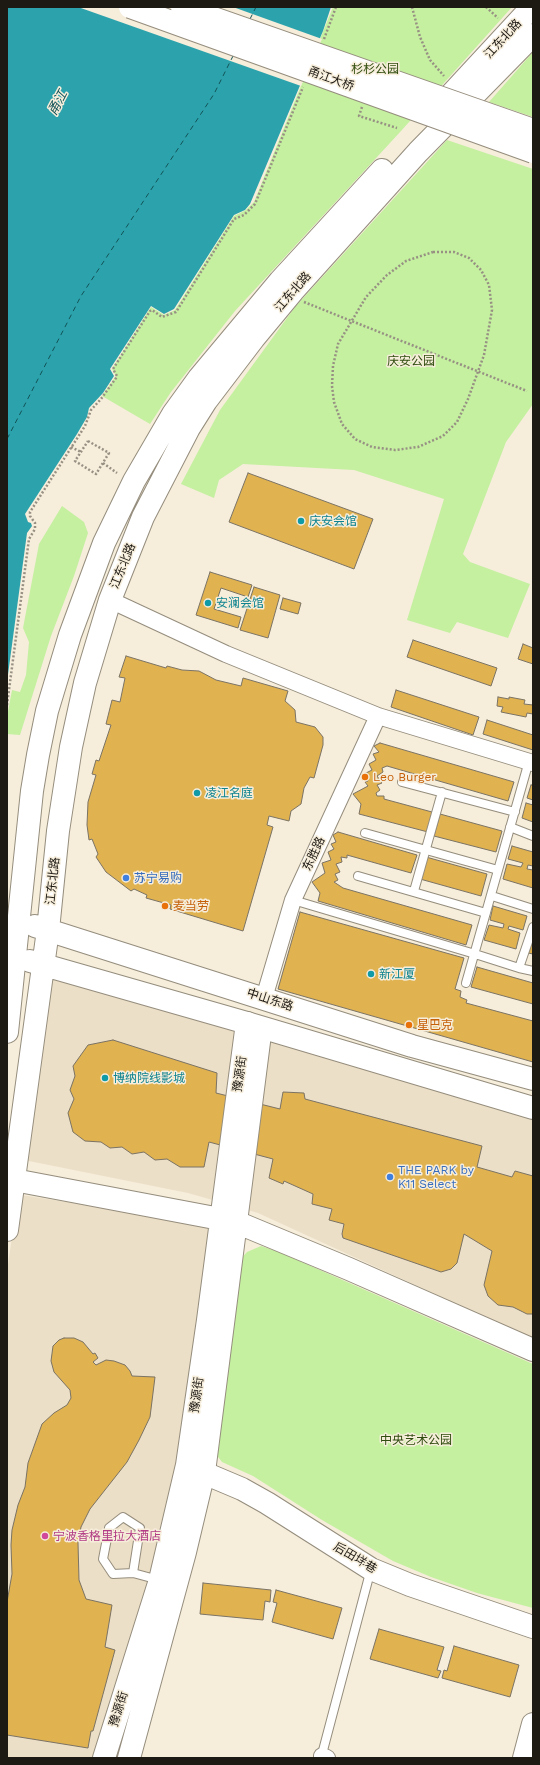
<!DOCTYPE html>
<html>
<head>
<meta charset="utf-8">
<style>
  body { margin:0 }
  #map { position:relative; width:540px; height:1765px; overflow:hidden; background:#f6eddb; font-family:"Work Sans",sans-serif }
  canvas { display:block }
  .frame { position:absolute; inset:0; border:8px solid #1d1913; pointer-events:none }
</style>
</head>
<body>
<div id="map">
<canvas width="540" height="1765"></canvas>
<div class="frame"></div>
</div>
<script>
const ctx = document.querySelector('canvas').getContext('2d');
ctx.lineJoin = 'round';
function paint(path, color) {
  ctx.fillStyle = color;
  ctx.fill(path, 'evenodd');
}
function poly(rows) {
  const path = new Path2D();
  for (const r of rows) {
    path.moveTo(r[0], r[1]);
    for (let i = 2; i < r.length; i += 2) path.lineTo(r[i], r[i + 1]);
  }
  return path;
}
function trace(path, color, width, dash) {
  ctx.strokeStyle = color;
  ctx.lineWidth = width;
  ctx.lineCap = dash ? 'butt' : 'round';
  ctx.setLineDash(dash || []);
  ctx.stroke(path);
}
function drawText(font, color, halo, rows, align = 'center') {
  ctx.font = font + ' "Work Sans","Noto Sans SC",sans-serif';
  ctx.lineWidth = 3;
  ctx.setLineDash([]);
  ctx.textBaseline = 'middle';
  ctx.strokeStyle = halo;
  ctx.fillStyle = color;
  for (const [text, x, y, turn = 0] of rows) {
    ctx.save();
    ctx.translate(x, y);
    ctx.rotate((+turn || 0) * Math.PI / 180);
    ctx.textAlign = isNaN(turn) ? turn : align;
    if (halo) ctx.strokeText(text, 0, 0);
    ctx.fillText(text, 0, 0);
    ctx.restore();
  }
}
const built = poly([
  [46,971,533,1116,533,1339,258,1213,188,1193,24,1160],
  [21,1195,204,1223,211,1231,179,1468,158,1562,94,1758,7,1758,7,1271,16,1210]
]);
const green = poly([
  [333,7,512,7,401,131,235,311,171,392,150,424,102,396,116,376,112,369,151,307,164,315,175,310,234,216,246,210,254,202],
  [533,52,533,117,489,102],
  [447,140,533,169,533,404,506,442,463,554,470,562,530,584,508,638,457,622,450,633,407,620,444,499,354,470,243,464,219,480,214,498,181,484,220,410,295,307],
  [62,506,84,522,88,533,74,576,51,636,20,735,7,734,7,717,12,690,20,692,26,675,29,642,23,628,39,544],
  [261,1246,279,1252,533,1364,533,1608,477,1593,431,1577,393,1561,322,1520,253,1476,222,1462,215,1453,239,1261,247,1252]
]);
const water = poly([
  [7,7,331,7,323,31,250,204,245,210,234,215,174,309,164,314,151,306,110,369,114,376,103,393,89,408,87,417,77,434,25,514,28,522,31,523,32,526,27,533,7,682]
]);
const pier = poly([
  [78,7,233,7,322,39,301,86]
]);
const ferry = poly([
  [7,8,7,7],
  [250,19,256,7],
  [7,439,81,296,214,94,233,56]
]);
const building = poly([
  [248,473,373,519,354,569,229,522,248,473],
  [210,572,252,585,248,597,221,588,214,609,241,617,238,628,196,615,210,572],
  [254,587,280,595,268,638,240,630,254,587],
  [283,598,301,603,298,614,280,609,283,598],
  [413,640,497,668,491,686,407,657,413,640],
  [523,644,533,648,533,664,518,659,523,644],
  [126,656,166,668,167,666,182,670,199,671,216,680,241,686,243,678,288,691,285,701,295,710,296,722,315,727,323,737,323,745,314,778,310,777,304,788,301,804,291,811,289,821,269,816,267,825,273,827,243,931,170,909,171,905,146,898,147,895,134,889,131,891,106,872,96,857,98,854,92,839,89,840,87,825,88,802,96,775,92,774,96,760,99,761,111,725,106,724,112,700,120,702,125,678,119,677,126,656],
  [396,690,479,717,473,735,391,707,396,690],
  [498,697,509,699,509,697,525,700,524,704,533,705,533,714,527,713,526,717,501,712,503,707,497,706,498,697],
  [487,720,533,735,533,750,483,734,487,720],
  [380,743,514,782,508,801,387,766,382,768,383,772,377,776,382,783,377,785,380,790,376,793,377,796,384,796,384,799,432,812,428,832,359,814,361,804,353,794,368,786,365,782,368,781,364,774,372,770,369,764,376,760,373,754,379,752,374,746,380,743],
  [531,785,533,785,533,800,527,798,531,785],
  [526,803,533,805,533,822,522,818,526,803],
  [440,814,502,831,496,852,434,836,440,814],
  [338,832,417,855,411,873,347,855,347,858,341,857,342,862,336,864,340,872,335,874,338,880,334,882,343,888,472,925,466,945,318,901,320,893,312,882,325,873,322,863,331,860,328,852,334,849,331,844,336,842,333,835,338,832],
  [512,846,533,852,533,866,528,865,527,869,533,870,533,888,503,879,507,864,521,867,523,863,508,859,512,846],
  [426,857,487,874,481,896,420,879,426,857],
  [493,906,527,916,523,930,509,926,508,929,520,933,516,949,484,940,489,925,503,928,504,924,490,920,493,906],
  [300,912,464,958,455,989,461,991,460,997,467,1000,466,1003,533,1021,533,1062,278,989,300,912],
  [533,937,533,954,528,953,533,937],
  [477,967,533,983,533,1004,471,987,477,967],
  [113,1040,217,1073,216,1093,280,1109,283,1092,304,1093,305,1099,482,1146,477,1167,512,1177,515,1171,533,1176,533,1314,527,1314,513,1307,498,1305,488,1296,484,1285,492,1251,464,1234,457,1263,451,1269,441,1272,343,1238,342,1234,344,1224,329,1220,332,1209,312,1204,313,1194,284,1181,283,1184,269,1178,273,1159,209,1142,204,1167,180,1167,167,1159,155,1160,144,1152,132,1154,122,1147,110,1148,101,1142,85,1141,73,1132,68,1113,74,1099,70,1090,75,1076,73,1066,88,1045,113,1040],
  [64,1338,74,1338,83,1342,93,1354,95,1353,98,1358,93,1362,96,1365,106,1360,114,1361,125,1365,130,1371,132,1376,155,1377,150,1417,139,1440,127,1462,90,1509,81,1527,78,1543,79,1580,86,1599,112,1605,105,1647,115,1650,93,1731,91,1731,88,1748,7,1735,7,1602,12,1574,11,1545,12,1530,18,1505,25,1487,28,1463,42,1424,54,1413,67,1405,71,1398,70,1390,54,1372,51,1361,53,1346,59,1340,64,1338],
  [203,1583,271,1590,270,1602,265,1601,263,1620,200,1614,203,1583],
  [276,1590,342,1608,333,1639,272,1622,277,1603,273,1602,276,1590],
  [379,1629,444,1647,437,1670,441,1671,438,1678,370,1659,379,1629],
  [454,1646,519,1665,510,1697,442,1678,444,1670,447,1671,454,1646]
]);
const path = poly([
  [412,7,420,37,430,60,444,76],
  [486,7,498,18],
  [324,39,336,7],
  [362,107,359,116,397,128],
  [433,252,454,252,469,258,481,270,489,285,492,310,484,355,468,399,457,422,443,436,418,447,395,450,372,447,355,439,342,424,334,402,332,386,333,366,338,344,366,297,387,275,406,261,433,252],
  [304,302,527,391],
  [88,441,109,453,96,474,75,461,88,441],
  [71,447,81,452],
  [103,463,117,473],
  [7,705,29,539,35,529,35,523,30,516,30,512,85,426,91,410,101,399,116,378,117,376,113,369,150,311,152,310,162,317,176,312,234,219,244,215,255,204,303,87]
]);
const lane = poly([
  [402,782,515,812],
  [510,827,533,836],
  [365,833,498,870],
  [358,876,486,913],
  [414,891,442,792],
  [492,896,533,909],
  [293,900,475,954,519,968,533,971],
  [519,968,533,927],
  [466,983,529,761],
  [133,1573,113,1574,103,1559,109,1528,123,1517,140,1528,133,1573,159,1580],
  [321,1758,371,1569]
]);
const street = poly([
  [110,600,226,654,378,716,533,763],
  [264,998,293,900,378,716],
  [322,1756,327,1758]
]);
const secondary = poly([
  [14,1180,236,1222,349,1269,533,1350],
  [190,1467,242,1489,267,1503,371,1569,410,1585,533,1627],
  [104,1758,160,1580,187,1465,208,1320,247,1023],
  [129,1758,185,1552,204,1472,260,1034],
  [524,1758,533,1724]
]);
const primary = poly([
  [434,113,532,7],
  [35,926,412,1046,533,1079],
  [30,961,247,1023,533,1108],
  [7,1032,32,791,38,755,47,711,70,635,104,543,134,481,173,414,199,378,280,281,382,170],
  [7,1230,48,930,58,831,71,747,85,683,110,600,143,517,189,428,206,401,254,338,293,291,418,152,533,35]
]);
const secondaryBridge = poly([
  [130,7,533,152],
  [182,7,533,130]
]);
const markers = [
  [301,521,4,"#0f9aa8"],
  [208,603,4,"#0f9aa8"],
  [365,777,4,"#e8710a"],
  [197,793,4,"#0f9aa8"],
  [126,878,4,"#3f7fe0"],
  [165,906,4,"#e8710a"],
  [371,974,4,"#0f9aa8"],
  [409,1025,4,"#e8710a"],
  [105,1078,4,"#0f9aa8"],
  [390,1177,4,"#3f7fe0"],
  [45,1536,4,"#d1479c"]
];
const streetNames = [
  ["江东北路",503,39,-47],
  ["甬江大桥",331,79,20],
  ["江东北路",293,292,-49],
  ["江东北路",123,566,-68],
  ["东胜路",314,854,-65],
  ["江东北路",53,881,-84],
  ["中山东路",270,1000,18],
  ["豫源街",240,1074,-82],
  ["豫源街",197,1395,-82],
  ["后田垟巷",355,1558,31],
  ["豫源街",119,1709,-73]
];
const parkNames = [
  ["杉杉公园",375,69],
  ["庆安公园",411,361],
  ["中央艺术公园",416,1440]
];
const cultureNames = [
  ["庆安会馆",309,521],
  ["安澜会馆",216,603],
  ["凌江名庭",205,793],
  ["新江厦",379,974],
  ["博纳院线影城",113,1078]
];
const foodNames = [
  ["Leo Burger",373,777],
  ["麦当劳",173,906],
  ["星巴克",417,1025]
];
const shopNames = [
  ["苏宁易购",134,878],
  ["THE PARK by",398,1170],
  ["K11 Select",398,1184]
];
const hotelNames = [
  ["宁波香格里拉大酒店",53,1536]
];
const waterNames = [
  ["甬江",58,103,-62]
];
paint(built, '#ecdfc7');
paint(green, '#c4f0a0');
paint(water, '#2ca3ac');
paint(pier, '#f6eddb');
trace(ferry, '#125358', 1, [5, 4]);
paint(building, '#e0b250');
trace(building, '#7b7364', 1);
trace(lane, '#958d7d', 10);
trace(street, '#958d7d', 18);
trace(secondary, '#958d7d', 24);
trace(primary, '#958d7d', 24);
trace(path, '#979083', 2.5, [2, 2]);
trace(lane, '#fff', 8);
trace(street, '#fff', 16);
trace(secondary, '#fff', 22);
trace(primary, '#fff', 22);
trace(secondaryBridge, '#958d7d', 24, []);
trace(secondaryBridge, '#fff', 22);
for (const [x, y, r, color] of markers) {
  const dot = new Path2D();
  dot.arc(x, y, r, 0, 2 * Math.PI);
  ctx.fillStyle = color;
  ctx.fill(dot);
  trace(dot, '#f6eddb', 1.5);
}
drawText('12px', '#1d1913', '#f6eddb', streetNames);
drawText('12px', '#2f4c0e', '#f6eddb', parkNames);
drawText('12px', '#0d838f', '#f6eddb', cultureNames, 'left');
drawText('12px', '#c56008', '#f6eddb', foodNames, 'left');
drawText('12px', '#366cbe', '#f6eddb', shopNames, 'left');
drawText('12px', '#b23c85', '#f6eddb', hotelNames, 'left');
drawText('italic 13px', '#125358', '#f6eddb', waterNames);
</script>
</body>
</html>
